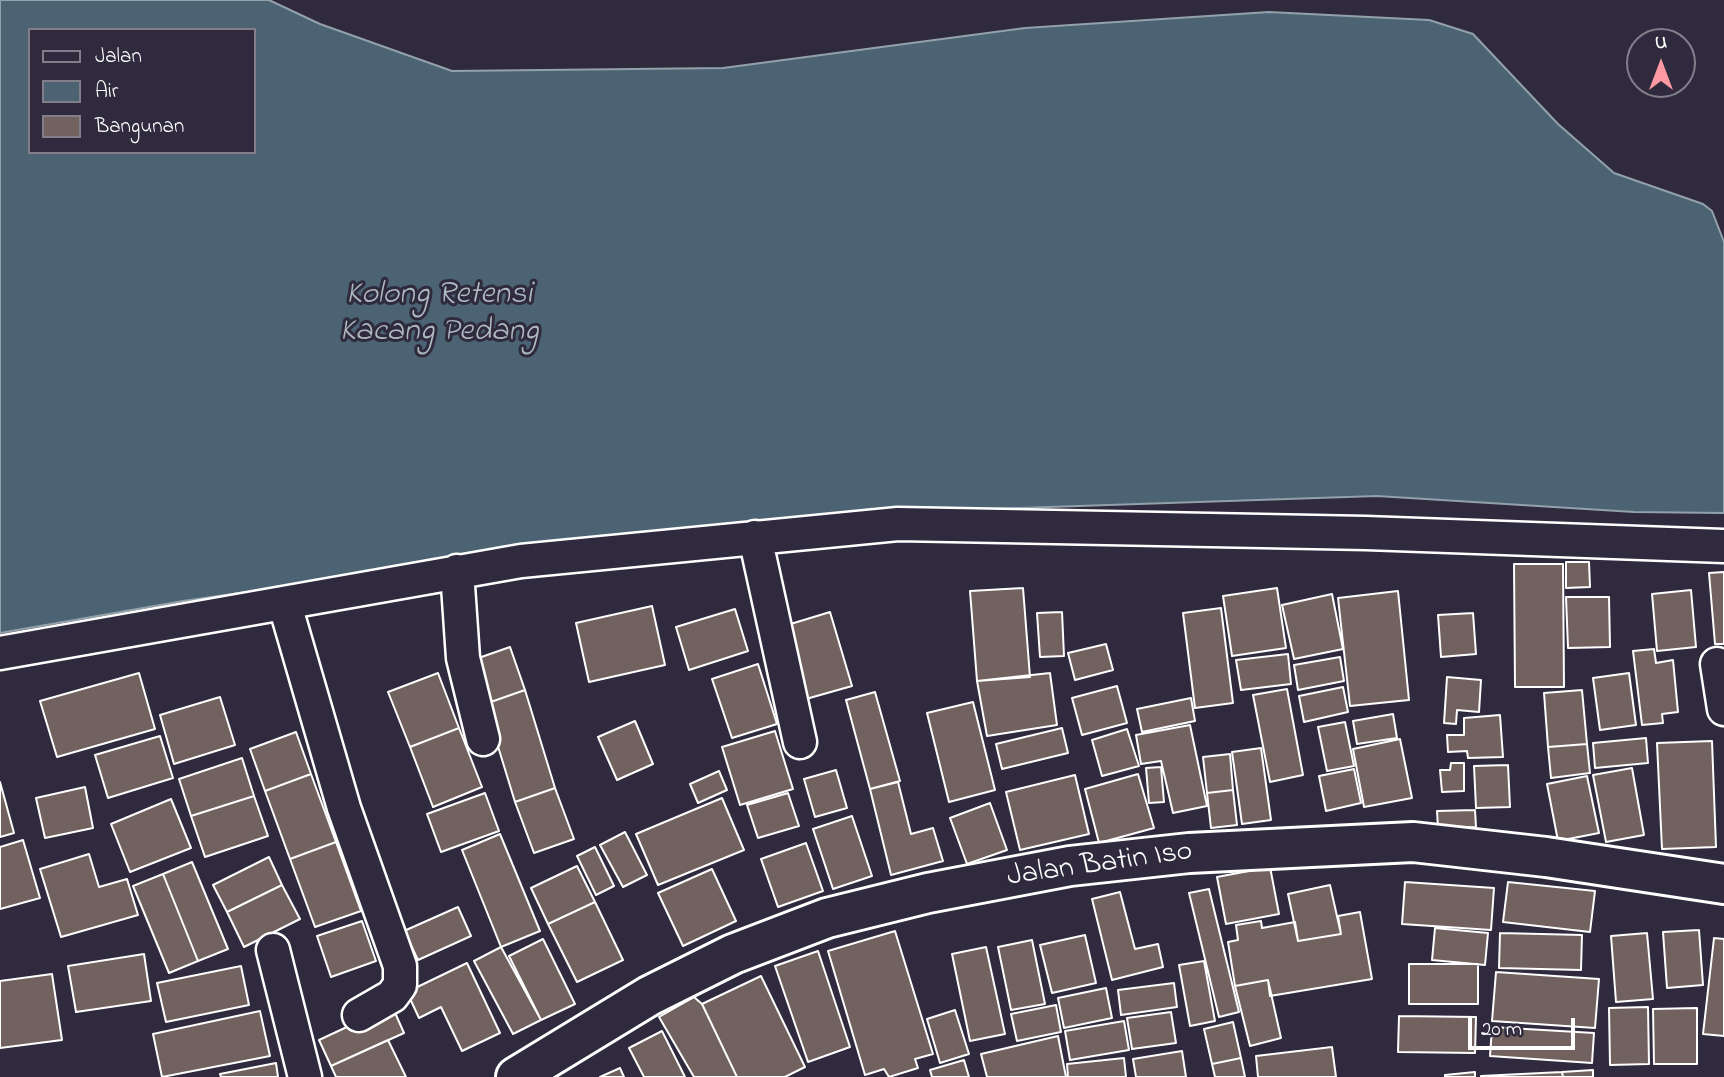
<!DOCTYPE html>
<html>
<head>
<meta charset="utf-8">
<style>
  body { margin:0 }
  #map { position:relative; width:1724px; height:1077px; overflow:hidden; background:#2f2a3d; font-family:"Indie Flower",sans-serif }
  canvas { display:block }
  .legend { position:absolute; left:28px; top:28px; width:228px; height:126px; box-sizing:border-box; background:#2f2a3d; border:2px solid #827f8b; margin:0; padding:9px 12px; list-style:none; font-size:21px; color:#fff }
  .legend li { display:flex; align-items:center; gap:14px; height:35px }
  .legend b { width:35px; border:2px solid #827f8b }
  .north { position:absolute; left:1626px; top:28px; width:70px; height:70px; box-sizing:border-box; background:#2f2a3d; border:2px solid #827f8b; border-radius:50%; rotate:0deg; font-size:19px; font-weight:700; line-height:28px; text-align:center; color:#fff }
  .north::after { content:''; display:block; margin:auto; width:24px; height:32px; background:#ff9aa2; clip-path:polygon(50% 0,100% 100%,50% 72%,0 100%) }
  .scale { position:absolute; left:1468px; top:1018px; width:107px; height:32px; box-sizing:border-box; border:4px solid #fff; border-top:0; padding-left:9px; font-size:21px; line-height:24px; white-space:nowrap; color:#fff; -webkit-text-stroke:5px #2f2a3d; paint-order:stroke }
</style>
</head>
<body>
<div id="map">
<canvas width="1724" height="1077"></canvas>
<ul class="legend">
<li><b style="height:9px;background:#2f2a3d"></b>Jalan</li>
<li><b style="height:19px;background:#4b6373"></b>Air</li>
<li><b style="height:19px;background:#72625f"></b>Bangunan</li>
</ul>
<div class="north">U</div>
<div class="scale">20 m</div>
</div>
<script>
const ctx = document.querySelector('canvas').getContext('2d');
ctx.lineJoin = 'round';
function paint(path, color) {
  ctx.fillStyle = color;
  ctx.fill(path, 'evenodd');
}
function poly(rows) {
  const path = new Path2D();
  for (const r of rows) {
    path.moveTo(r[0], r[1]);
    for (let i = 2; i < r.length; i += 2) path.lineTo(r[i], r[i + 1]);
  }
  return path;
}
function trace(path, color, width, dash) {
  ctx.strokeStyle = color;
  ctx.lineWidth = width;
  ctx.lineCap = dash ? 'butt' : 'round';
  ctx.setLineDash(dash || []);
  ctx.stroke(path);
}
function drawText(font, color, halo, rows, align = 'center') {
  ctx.font = font + ' "Indie Flower",sans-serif';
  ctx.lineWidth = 6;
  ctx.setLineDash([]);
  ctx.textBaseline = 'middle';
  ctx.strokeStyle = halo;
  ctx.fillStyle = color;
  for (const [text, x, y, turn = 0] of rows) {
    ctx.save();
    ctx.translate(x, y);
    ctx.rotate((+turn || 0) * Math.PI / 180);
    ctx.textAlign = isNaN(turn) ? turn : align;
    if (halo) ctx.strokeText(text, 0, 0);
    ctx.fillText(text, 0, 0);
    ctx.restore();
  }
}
const water = poly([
  [0,0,269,0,320,24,452,71,723,68,1025,28,1269,12,1429,20,1473,34,1558,124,1614,173,1703,204,1712,211,1724,242,1724,513,1634,512,1377,496,900,512,522,553,183,601,0,633,0,0],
  [30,30,254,30,254,152,30,152,30,30]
]);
const building = poly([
  [1566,562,1589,562,1590,587,1566,588,1566,562],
  [1514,564,1563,564,1564,687,1515,687,1514,564],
  [1724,572,1724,644,1715,644,1709,573,1724,572],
  [1023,588,1030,677,977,681,970,591,1023,588],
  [1277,588,1286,648,1232,656,1223,596,1277,588],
  [1691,590,1696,647,1657,651,1652,594,1691,590],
  [1398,591,1409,700,1350,706,1338,598,1398,591],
  [1332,594,1343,649,1294,659,1282,605,1332,594],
  [1566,597,1609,597,1610,647,1568,648,1566,597],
  [652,606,665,665,589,682,576,623,652,606],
  [1221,608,1233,703,1195,708,1183,613,1221,608],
  [735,609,748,651,689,670,676,627,735,609],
  [830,612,852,686,806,699,784,626,830,612],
  [1062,612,1064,656,1040,657,1037,613,1062,612],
  [1473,613,1476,654,1441,657,1438,615,1473,613],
  [1106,644,1113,670,1075,680,1068,653,1106,644],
  [510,647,525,690,485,704,470,661,510,647],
  [1654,649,1656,663,1673,660,1678,712,1662,714,1663,723,1642,725,1633,651,1654,649],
  [1288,654,1291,684,1241,690,1236,660,1288,654],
  [1340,657,1344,681,1298,690,1294,665,1340,657],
  [758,664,777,724,732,738,712,679,758,664],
  [139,673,155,729,57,757,40,701,139,673],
  [438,673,459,728,410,747,388,692,438,673],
  [1050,673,1057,725,987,736,977,681,1050,673],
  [1629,673,1636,725,1600,730,1593,678,1629,673],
  [1447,677,1481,680,1479,712,1457,710,1456,724,1444,723,1447,677],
  [1117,686,1127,723,1082,735,1072,698,1117,686],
  [1343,687,1348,712,1304,722,1299,696,1343,687],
  [1287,689,1303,775,1270,782,1253,695,1287,689],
  [525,690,555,788,515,802,485,704,525,690],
  [1582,690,1587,744,1548,747,1544,693,1582,690],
  [875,692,900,781,870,789,846,700,875,692],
  [220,697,235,745,174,764,160,715,220,697],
  [1191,698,1195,721,1142,732,1137,709,1191,698],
  [973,702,995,790,949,802,927,713,973,702],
  [1393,714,1397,738,1357,744,1353,721,1393,714],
  [1500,715,1503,757,1468,758,1467,751,1448,752,1447,735,1464,735,1464,718,1500,715],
  [635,721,653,764,617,780,598,737,635,721],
  [1345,722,1354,766,1327,771,1318,727,1345,722],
  [1190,725,1207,806,1173,813,1161,761,1141,764,1136,735,1190,725],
  [459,728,482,787,433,807,410,747,459,728],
  [1062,728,1068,753,1002,769,996,744,1062,728],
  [1127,729,1139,766,1102,776,1092,740,1127,729],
  [775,731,793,789,740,805,722,747,775,731],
  [296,732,311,774,265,791,250,749,296,732],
  [160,736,173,778,108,798,95,755,160,736],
  [1646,738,1648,763,1595,768,1593,743,1646,738],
  [1400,739,1412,798,1364,807,1353,749,1400,739],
  [1712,741,1716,847,1662,849,1657,743,1712,741],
  [1587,744,1590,773,1551,778,1548,747,1587,744],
  [1261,748,1271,820,1242,824,1232,752,1261,748],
  [1230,754,1233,790,1207,793,1203,757,1230,754],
  [242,758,254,796,191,816,179,779,242,758],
  [1451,763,1464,763,1464,791,1442,792,1440,770,1450,770,1451,763],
  [1508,765,1510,807,1476,808,1474,766,1508,765],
  [1161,767,1164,802,1149,803,1146,768,1161,767],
  [1632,768,1644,835,1606,842,1593,775,1632,768],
  [1354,769,1361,803,1326,811,1319,776,1354,769],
  [836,770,847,808,815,817,804,779,836,770],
  [719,771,727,790,698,803,690,784,719,771],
  [311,774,336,842,290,859,265,791,311,774],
  [1138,774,1154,828,1099,843,1085,789,1138,774],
  [1075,775,1089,834,1020,850,1006,792,1075,775],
  [1587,776,1599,833,1558,841,1547,784,1587,776],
  [0,782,14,833,0,837,0,782],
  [898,782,911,834,933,828,943,861,891,875,870,789,898,782],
  [85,787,93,828,45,838,36,798,85,787],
  [555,788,574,839,534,853,515,802,555,788],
  [1233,790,1237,825,1211,828,1207,793,1233,790],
  [485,793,499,831,441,852,427,814,485,793],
  [788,793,799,826,758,838,747,805,788,793],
  [254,796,268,836,205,857,191,816,254,796],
  [722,798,744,850,658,885,636,834,722,798],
  [171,799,191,848,130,872,111,824,171,799],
  [990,803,1007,850,967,864,950,818,990,803],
  [1475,810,1476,827,1438,828,1437,811,1475,810],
  [852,816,872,876,833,889,813,829,852,816],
  [625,832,647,875,623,887,600,845,625,832],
  [500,834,540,931,501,947,462,850,500,834],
  [23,840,40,898,0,909,0,847,23,840],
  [336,842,361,911,315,927,290,859,336,842],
  [806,843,823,891,778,907,761,859,806,843],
  [595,847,614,886,596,895,577,856,595,847],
  [89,854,99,887,127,879,138,915,61,937,40,869,89,854],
  [269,857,282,885,227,912,213,885,269,857],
  [192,862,228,949,198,961,163,874,192,862],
  [577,866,595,902,548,924,531,888,577,866],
  [1270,867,1279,914,1226,924,1217,877,1270,867],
  [712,869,736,921,683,946,658,893,712,869],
  [163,874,198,961,169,973,133,886,163,874],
  [1405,882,1494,888,1491,930,1402,924,1405,882],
  [1508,882,1595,891,1590,932,1503,922,1508,882],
  [282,885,300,919,244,947,227,912,282,885],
  [1330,885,1341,934,1298,941,1288,894,1330,885],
  [1209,889,1239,1012,1219,1017,1189,893,1209,889],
  [1120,892,1135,949,1158,944,1163,967,1112,980,1092,899,1120,892],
  [595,902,623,960,577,982,548,924,595,902],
  [458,907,471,936,418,960,404,931,458,907],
  [1360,912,1372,979,1270,996,1268,980,1235,986,1228,942,1238,940,1236,925,1261,921,1262,928,1295,922,1298,941,1341,934,1338,916,1360,912],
  [362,921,376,961,331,977,317,936,362,921],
  [1435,928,1488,933,1485,965,1432,960,1435,928],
  [1699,930,1703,985,1667,988,1663,932,1699,930],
  [895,931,933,1054,915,1059,918,1068,889,1077,884,1069,865,1075,828,951,895,931],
  [1500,933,1582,935,1581,970,1499,968,1500,933],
  [1647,933,1653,999,1616,1002,1611,936,1647,933],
  [1085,935,1096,983,1052,993,1040,945,1085,935],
  [1714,938,1724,939,1724,1036,1703,1034,1714,938],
  [543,939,575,1004,541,1020,509,956,543,939],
  [1032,940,1045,1004,1011,1010,998,947,1032,940],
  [501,947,541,1020,513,1034,474,961,501,947],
  [986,947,1005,1034,970,1041,952,954,986,947],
  [818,951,850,1047,808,1062,775,966,818,951],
  [144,954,151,1001,76,1012,68,966,144,954],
  [1204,961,1215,1021,1190,1026,1179,965,1204,961],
  [467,963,500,1033,462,1051,441,1007,419,1018,407,992,467,963],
  [1409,964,1478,964,1478,1004,1409,1004,1409,964],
  [241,966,249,1005,166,1022,157,983,241,966],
  [1496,972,1599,979,1595,1028,1492,1021,1496,972],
  [52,974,62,1040,0,1048,0,981,52,974],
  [761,976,805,1067,785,1077,737,1077,702,1004,761,976],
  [1268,980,1281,1038,1250,1046,1235,986,1268,980],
  [1174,983,1177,1007,1121,1015,1118,990,1174,983],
  [1106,988,1112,1018,1064,1028,1058,998,1106,988],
  [694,997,702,1004,737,1077,694,1077,659,1017,694,997],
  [1056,1005,1061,1032,1017,1041,1011,1014,1056,1005],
  [392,1006,404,1033,331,1066,319,1040,392,1006],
  [1648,1007,1649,1064,1610,1065,1609,1008,1648,1007],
  [1697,1008,1697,1064,1654,1064,1653,1009,1697,1008],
  [955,1010,969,1054,940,1063,927,1019,955,1010],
  [260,1011,270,1056,162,1077,153,1034,260,1011],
  [1171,1012,1176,1043,1132,1049,1127,1018,1171,1012],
  [1399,1016,1476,1017,1475,1053,1398,1052,1399,1016],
  [1124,1021,1129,1050,1070,1060,1065,1031,1124,1021],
  [1233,1022,1241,1058,1212,1064,1204,1029,1233,1022],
  [1492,1027,1594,1033,1592,1063,1490,1056,1492,1027],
  [662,1031,685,1077,644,1077,629,1048,662,1031],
  [1058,1036,1066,1077,987,1077,981,1054,1058,1036],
  [388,1040,406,1077,336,1077,331,1066,388,1040],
  [1332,1047,1336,1077,1258,1077,1256,1056,1332,1047],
  [1182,1051,1186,1077,1136,1077,1133,1059,1182,1051],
  [1124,1058,1126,1077,1068,1077,1067,1064,1124,1058],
  [1241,1058,1245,1077,1215,1077,1212,1064,1241,1058],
  [964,1060,969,1077,932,1077,930,1070,964,1060],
  [276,1063,278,1077,221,1077,220,1074,276,1063],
  [620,1068,624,1077,600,1077,620,1068],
  [1593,1070,1593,1077,1563,1077,1562,1072,1593,1070],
  [1475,1072,1475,1077,1445,1077,1445,1075,1475,1072],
  [1562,1072,1563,1077,1481,1077,1481,1076,1562,1072]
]);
const minor = poly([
  [755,537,800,742],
  [457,571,463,658,483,739],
  [285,605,344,808,400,966,400,985,392,996,359,1015],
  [0,653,521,561,898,524,1366,533,1724,546],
  [1717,664,1724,709],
  [273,950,305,1077]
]);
const tertiary = poly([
  [516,1077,649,996,733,954,827,918,928,893,1070,866,1189,853,1413,842,1546,857,1724,884]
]);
const streetNames = [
  ["Jalan Batin Iso",1100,866,-8]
];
const waterNames = [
  ["Kolong Retensi",439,297],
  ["Kacang Pedang",439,334]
];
paint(water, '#4b6373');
trace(water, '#93a1ab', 2);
paint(building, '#72625f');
trace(building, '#fff', 2);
trace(minor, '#fff', 37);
trace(tertiary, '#fff', 44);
trace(minor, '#2f2a3d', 32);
trace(tertiary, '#2f2a3d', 38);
drawText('30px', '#fff', '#2f2a3d', streetNames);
drawText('italic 32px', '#aeb9c0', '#2f2a3d', waterNames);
</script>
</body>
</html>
